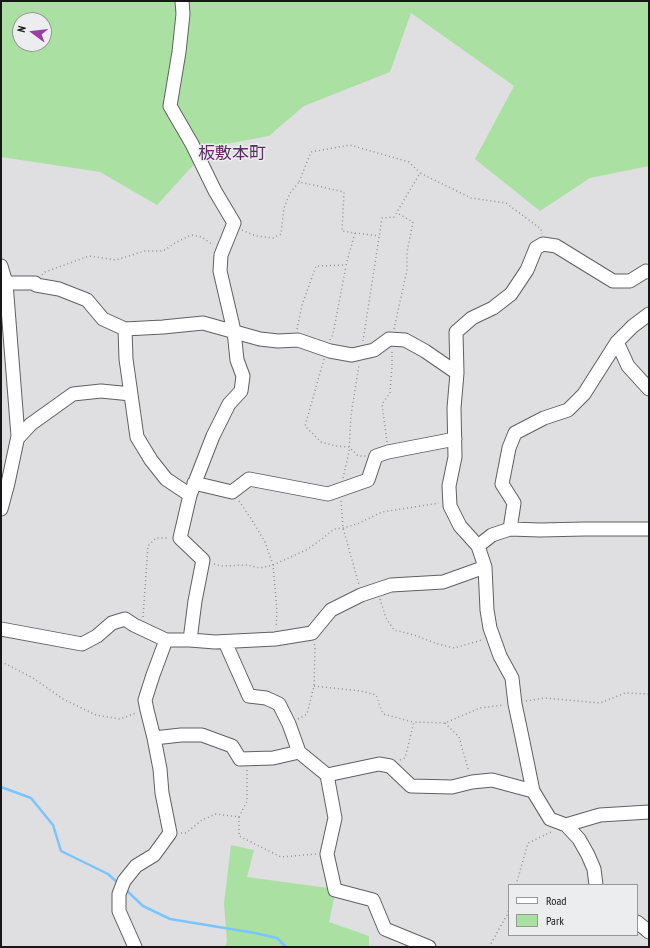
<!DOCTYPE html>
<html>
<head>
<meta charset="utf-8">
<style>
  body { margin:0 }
  #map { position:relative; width:650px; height:948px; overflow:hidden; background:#dfdfe2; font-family:"PT Sans Narrow",sans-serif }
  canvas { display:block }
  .frame { position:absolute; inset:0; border:2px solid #171718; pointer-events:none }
  .legend { position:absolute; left:508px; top:884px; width:130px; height:52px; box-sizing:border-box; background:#ecedef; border:1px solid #979799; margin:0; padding:5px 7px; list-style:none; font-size:12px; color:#171718 }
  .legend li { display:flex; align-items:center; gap:8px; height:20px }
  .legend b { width:20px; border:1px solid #979799 }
  .north { position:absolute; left:12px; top:12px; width:40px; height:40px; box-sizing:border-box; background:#ecedef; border:1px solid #979799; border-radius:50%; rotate:285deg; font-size:11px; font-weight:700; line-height:16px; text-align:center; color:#171718 }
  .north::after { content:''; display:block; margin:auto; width:14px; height:18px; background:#993ea8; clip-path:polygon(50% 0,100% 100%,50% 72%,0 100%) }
</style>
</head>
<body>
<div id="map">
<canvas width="650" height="948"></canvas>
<div class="frame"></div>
<ul class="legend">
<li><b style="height:5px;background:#fff"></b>Road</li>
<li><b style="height:11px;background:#aae1a2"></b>Park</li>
</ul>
<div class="north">N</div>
</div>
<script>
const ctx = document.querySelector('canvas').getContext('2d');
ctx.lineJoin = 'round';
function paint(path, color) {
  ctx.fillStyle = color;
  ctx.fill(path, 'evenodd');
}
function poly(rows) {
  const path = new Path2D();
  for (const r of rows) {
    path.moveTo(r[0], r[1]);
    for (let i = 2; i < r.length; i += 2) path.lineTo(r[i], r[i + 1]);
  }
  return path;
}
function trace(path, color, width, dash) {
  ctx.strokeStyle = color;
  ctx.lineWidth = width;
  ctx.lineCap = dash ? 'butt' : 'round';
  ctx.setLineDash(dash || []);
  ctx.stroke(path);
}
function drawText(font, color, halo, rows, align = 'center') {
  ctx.font = font + ' "PT Sans Narrow","Noto Sans JP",sans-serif';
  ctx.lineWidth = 3;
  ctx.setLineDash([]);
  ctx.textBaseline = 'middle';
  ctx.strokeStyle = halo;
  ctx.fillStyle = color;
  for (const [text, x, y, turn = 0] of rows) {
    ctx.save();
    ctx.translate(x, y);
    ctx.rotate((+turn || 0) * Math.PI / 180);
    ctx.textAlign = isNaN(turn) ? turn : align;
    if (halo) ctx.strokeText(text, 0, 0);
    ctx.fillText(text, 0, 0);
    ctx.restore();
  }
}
const green = poly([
  [1,1,649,1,649,166,590,178,540,211,475,159,514,86,411,13,390,72,304,106,269,136,210,147,157,205,100,172,1,157],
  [20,20,44,20,44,44,20,44],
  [231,845,254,850,247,877,336,889,329,922,369,936,369,947,225,947,227,942,224,903]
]);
const stream = poly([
  [1,787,31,798,53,825,61,851,108,874,118,883],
  [125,889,143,906,170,919,255,933,277,938,286,947]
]);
const path = poly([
  [242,230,256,236,273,238,281,234,284,208,290,193,299,182],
  [355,233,379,236],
  [42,275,45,272,89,256,116,260,145,251,163,251,175,243,191,235,202,237,213,245],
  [297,329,302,305,316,266,346,265,355,233,342,231,344,192,318,186,299,182,311,152,350,145,409,162,420,173],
  [394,329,407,270,407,252,413,222,397,213],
  [330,340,333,334,346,266],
  [363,341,382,218,394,217,420,173,471,198,506,203,541,229,542,234],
  [324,359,305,426,321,442,336,446,349,447,358,456,366,456],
  [387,442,382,404,390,393,392,366,392,351],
  [343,478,349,452,351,415,359,365],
  [239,501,250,517,265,542,273,565,277,611,276,628],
  [341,501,343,528,359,585],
  [214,564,221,566,247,565,260,568,273,565,306,550,322,539,334,529,343,528,357,524,382,512,439,503],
  [380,599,386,618,394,630,414,635,438,644,454,648,482,640],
  [143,617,148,546,156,538,169,538],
  [1,662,4,663,33,678,63,699,96,715,120,719,136,713],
  [314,686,361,691,376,695,383,714,413,722],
  [526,701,545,698,600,703,625,693,649,694],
  [298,719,307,714,314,686,315,649,314,643],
  [445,723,459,737,468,769,470,771],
  [400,760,405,758,414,722,445,723,480,708,504,705],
  [239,817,247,801,247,769],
  [181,833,186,833,202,820,216,814,239,817,239,836,281,857,316,854],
  [516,885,528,843,551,832],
  [489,947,507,915,509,909]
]);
const minor = poly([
  [182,1,183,14,179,52,170,106,192,144,215,191,234,223,221,255,220,271,234,331,237,360,243,376,241,391,229,404,213,436,190,495,180,538,203,560,195,601,190,640],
  [1,266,6,283,18,436,8,483,1,509],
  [1,283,35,283,36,285,59,289,87,300,103,319,125,329,163,327,203,323,260,339,278,341,298,340,330,351,352,355,374,350,389,339,405,340,425,351,457,373,454,408,455,457,449,486,450,506,460,526,478,546,485,567,487,610,490,628,500,656,512,678,515,704,522,737,533,791,550,819,566,825,579,839,588,855,594,869,596,885],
  [125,329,126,359,137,437,151,460,166,479,190,495],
  [617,342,628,366,649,389],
  [457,373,456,332,472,318,493,308,511,294,527,270,536,248,543,244,556,246,613,281,630,281,646,271,649,272],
  [18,438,31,424,73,394,101,391,131,394],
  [194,483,232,492,249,479,328,494,368,480,376,456,388,452,455,439],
  [510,529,514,503,502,484,509,448,515,433,544,418,568,410,584,394,617,342,633,326,649,314],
  [478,546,492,535,510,529,540,530,585,529,649,529],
  [1,629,82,644,97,636,112,623,125,619,134,625,166,640,190,640,215,642,275,639,312,633,331,610,361,595,391,585,443,582,485,567],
  [225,642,249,696,266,698,279,704,289,724,299,752,327,775,379,764,390,766,411,786,452,787,472,782,492,780,533,791],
  [154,738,181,735,202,735,232,746,240,759,273,758,299,752],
  [327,775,335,818,327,854,335,890,373,900,385,929,429,947],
  [566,825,600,815,649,812],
  [637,922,649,932],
  [135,947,119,911,119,894,124,881,136,866,154,855,170,833,162,793,160,769,154,738,147,710,145,700,153,675,166,640]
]);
const quarterNames = [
  ["板敷本町",232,154]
];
paint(green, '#aae1a2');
trace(stream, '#7ac4ff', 2.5);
trace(minor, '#606062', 15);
trace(path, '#939395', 1.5, [1, 3]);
trace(minor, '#fff', 13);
drawText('17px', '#5a2e62', '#ecedef', quarterNames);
</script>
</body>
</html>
